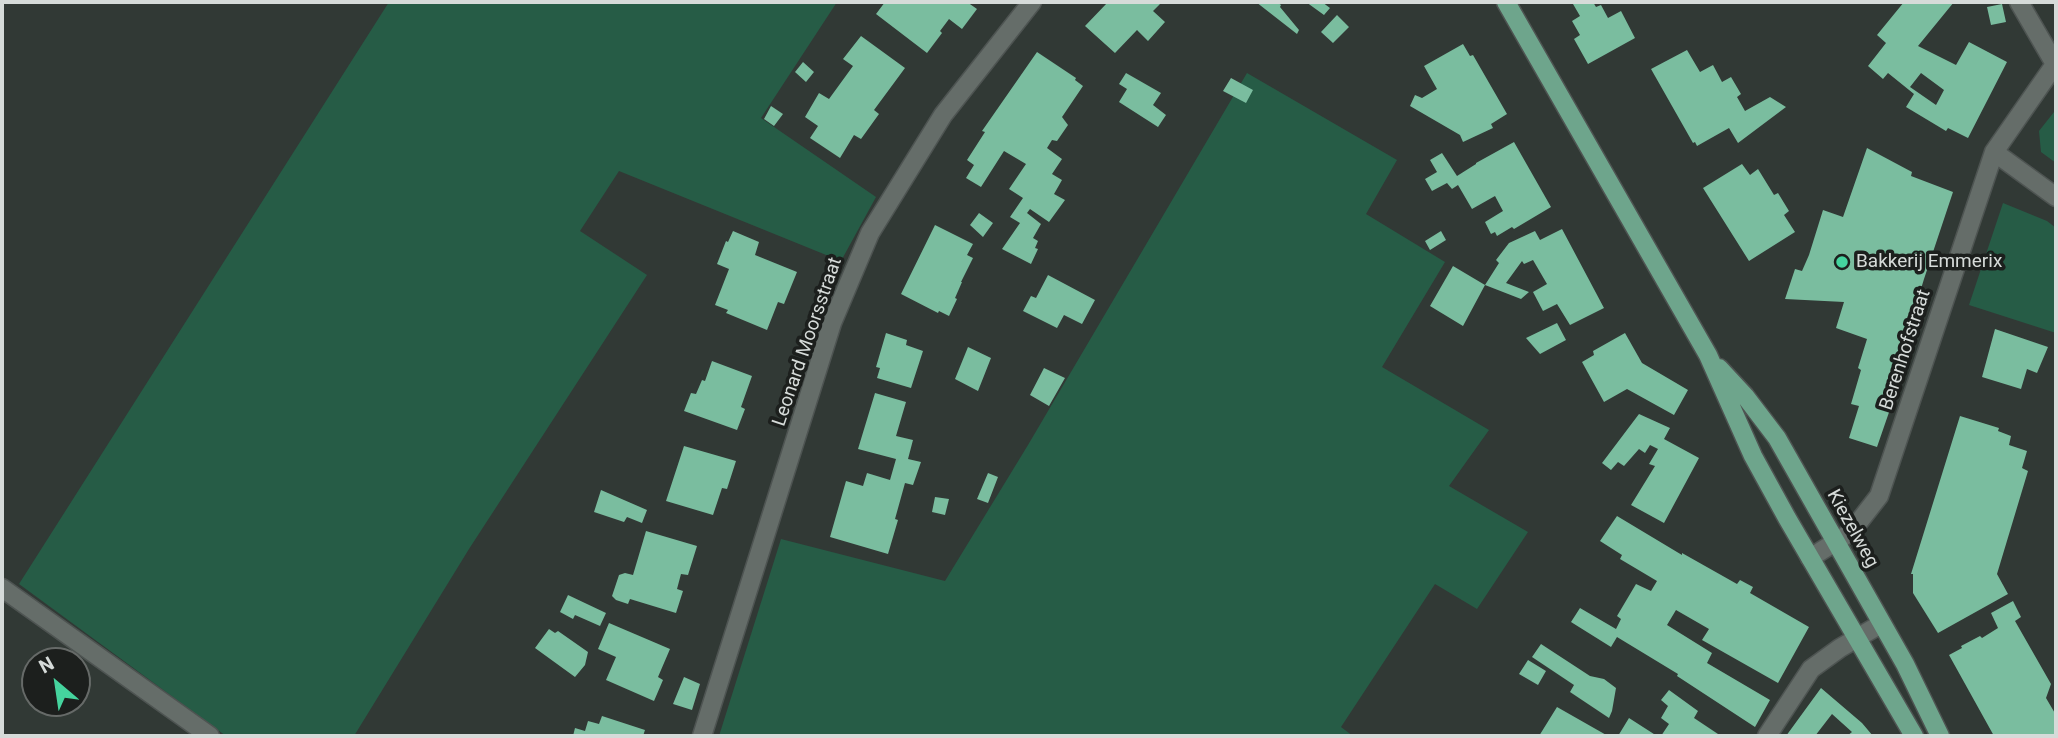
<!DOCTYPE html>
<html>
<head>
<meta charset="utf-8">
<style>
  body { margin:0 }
  #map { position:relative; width:2058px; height:738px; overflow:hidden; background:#313935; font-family:Roboto,sans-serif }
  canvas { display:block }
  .frame { position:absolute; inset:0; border:4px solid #d6dbd9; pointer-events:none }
  .north { position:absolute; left:21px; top:647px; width:70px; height:70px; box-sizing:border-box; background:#1c1f1d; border:2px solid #666a68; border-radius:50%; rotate:331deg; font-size:19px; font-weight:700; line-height:28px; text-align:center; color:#d6dbd9 }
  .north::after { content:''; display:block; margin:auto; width:24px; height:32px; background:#45d49e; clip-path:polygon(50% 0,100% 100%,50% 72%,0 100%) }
</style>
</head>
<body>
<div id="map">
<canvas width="2058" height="738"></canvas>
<div class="frame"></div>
<div class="north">N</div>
</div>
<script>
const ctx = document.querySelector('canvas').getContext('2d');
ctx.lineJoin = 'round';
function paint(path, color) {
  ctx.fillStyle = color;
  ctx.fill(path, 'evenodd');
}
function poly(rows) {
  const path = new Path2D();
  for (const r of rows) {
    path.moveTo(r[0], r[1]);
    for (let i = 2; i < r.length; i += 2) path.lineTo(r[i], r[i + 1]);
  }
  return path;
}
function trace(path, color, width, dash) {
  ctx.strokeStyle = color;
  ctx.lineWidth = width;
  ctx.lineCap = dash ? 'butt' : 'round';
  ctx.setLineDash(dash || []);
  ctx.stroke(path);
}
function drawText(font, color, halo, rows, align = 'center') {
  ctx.font = font + ' Roboto,sans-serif';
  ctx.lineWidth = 7;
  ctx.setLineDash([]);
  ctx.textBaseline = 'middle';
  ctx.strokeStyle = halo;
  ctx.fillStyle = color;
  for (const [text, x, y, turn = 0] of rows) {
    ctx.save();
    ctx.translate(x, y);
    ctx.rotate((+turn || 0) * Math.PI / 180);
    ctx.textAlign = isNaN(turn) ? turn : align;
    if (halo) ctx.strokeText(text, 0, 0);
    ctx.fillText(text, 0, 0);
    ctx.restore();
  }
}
const green = poly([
  [389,2,837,2,761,118,876,197,841,261,619,171,580,231,647,275,469,549,354,736,226,736,19,584],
  [1247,73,1397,160,1366,214,1445,262,1382,367,1489,430,1449,486,1528,532,1477,609,1435,584,1341,727,1353,736,719,736,781,539,945,581,1028,445],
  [2054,112,2056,113,2056,163,2041,152,2039,131],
  [2003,203,2047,221,2056,228,2056,333,1969,305]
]);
const building = poly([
  [885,2,967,2,977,9,962,29,949,19,940,31,942,33,927,53,876,14],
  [1108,2,1162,2,1153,11,1165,22,1148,41,1137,30,1115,53,1085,26],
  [1256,2,1277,2,1281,5,1280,7,1299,30,1297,34],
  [1306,2,1322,2,1330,8,1324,15],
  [1577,2,1593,2,1596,7,1601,5,1608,18,1621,11,1635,38,1588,64,1574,39,1580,35,1572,21,1580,16,1573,4],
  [1904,2,1954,2,1918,46,1956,65,1969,42,2007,62,1968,138,1948,128,1946,131,1906,107,1914,94,1888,73,1883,79,1868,66,1886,43,1877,35],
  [1921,73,1944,90,1936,105,1910,87],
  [2002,4,2006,22,1991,25,1987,7],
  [1337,15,1349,27,1333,43,1321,32],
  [861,36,905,68,874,110,879,114,861,139,854,135,840,158,810,138,818,126,805,117,819,93,829,99,853,66,843,59],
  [1463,44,1470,56,1473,55,1507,114,1491,124,1493,128,1463,142,1460,135,1410,106,1415,95,1422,98,1437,89,1424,66],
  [1687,50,1700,72,1713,65,1722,82,1731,77,1741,94,1737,97,1745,111,1770,97,1786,107,1738,143,1729,128,1697,146,1695,142,1693,143,1651,69],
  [1037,52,1076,78,1075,80,1083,86,1062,117,1068,125,1057,141,1052,140,1047,148,1062,159,1052,174,1062,180,1054,194,1065,200,1049,222,1030,209,1027,213,1041,224,1033,238,1038,241,1035,248,1038,249,1031,264,1002,249,1020,223,1010,217,1023,198,1009,189,1026,164,1004,151,981,187,966,178,974,165,967,160,985,132,982,131],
  [803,62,814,72,806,82,795,72],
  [1126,73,1161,93,1153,105,1166,115,1158,127,1119,102,1127,89,1119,84],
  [1231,78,1253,90,1246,103,1223,91],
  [771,106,783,114,774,126,764,119],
  [1514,142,1551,207,1514,229,1512,227,1497,236,1495,232,1491,234,1485,222,1503,211,1495,196,1472,209,1458,185,1452,189,1447,183,1432,191,1425,179,1437,172,1430,160,1442,153,1457,176,1476,164,1476,163],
  [1867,148,1912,172,1911,176,1953,192,1924,279,1898,364,1905,366,1877,447,1849,438,1859,406,1851,404,1861,370,1858,368,1867,339,1836,328,1844,302,1785,299,1795,269,1802,271,1809,255,1823,210,1843,217],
  [1742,164,1750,175,1758,169,1774,195,1778,193,1789,211,1784,215,1795,232,1749,261,1703,188],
  [979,213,993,223,983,237,970,225],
  [935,225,973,244,967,255,973,258,961,282,962,282,955,298,957,299,949,316,939,311,938,313,901,294],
  [1562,229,1604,308,1570,325,1557,304,1543,311,1533,292,1547,284,1533,260,1524,264,1522,261,1506,283,1529,292,1521,299,1485,285,1499,263,1496,260,1509,243,1535,231,1540,240],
  [733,231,759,242,755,255,797,272,784,304,778,302,767,330,726,313,728,310,715,305,729,269,717,264,726,241,728,242],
  [1441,231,1446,240,1430,250,1425,241],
  [1453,266,1485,285,1463,326,1430,306],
  [1048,275,1095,300,1082,324,1064,315,1057,328,1023,311,1031,296,1036,298],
  [1557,323,1566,340,1540,354,1526,338],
  [1995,329,2048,347,2037,373,2027,369,2021,389,1982,377],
  [886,333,907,340,906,345,923,351,911,388,877,378,880,368,876,367],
  [1625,333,1642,363,1688,390,1674,415,1627,389,1604,402,1582,362,1594,355,1593,351],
  [968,347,991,358,978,391,955,379],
  [712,361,752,376,741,407,745,409,737,430,684,411,691,393,696,394,702,380,705,381],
  [1044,368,1065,378,1049,406,1030,395],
  [875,393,906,402,896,436,913,440,908,459,921,462,913,485,905,483,895,519,898,520,888,554,830,537,846,481,863,486,867,473,890,480,896,459,858,449],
  [1639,414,1670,428,1664,439,1699,458,1664,523,1631,505,1655,466,1649,464,1658,449,1650,445,1645,453,1639,449,1624,466,1618,462,1611,470,1602,463],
  [1960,416,1999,428,1998,431,2011,436,2009,445,2027,451,2022,468,2028,471,1997,574,2008,594,1938,633,1913,593,1913,574,1911,574],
  [684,446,736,461,727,489,722,488,713,515,666,501],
  [988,473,998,477,988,503,977,499],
  [601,490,647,510,642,523,627,517,624,522,594,512],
  [935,497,949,499,945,515,932,512],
  [1617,516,1682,555,1682,553,1737,584,1740,580,1753,587,1750,593,1809,627,1778,683,1702,640,1709,629,1676,610,1667,625,1712,653,1707,663,1770,700,1755,727,1677,676,1678,674,1617,637,1611,647,1571,622,1580,608,1616,629,1621,619,1617,616,1636,584,1651,591,1657,581,1620,559,1622,555,1600,541],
  [646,531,697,546,688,575,681,574,677,589,683,591,676,613,630,599,628,604,616,600,612,596,619,575,625,573,633,575],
  [568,595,606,613,600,626,575,615,573,619,560,612],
  [2013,601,2021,617,2015,621,2051,684,2046,698,2056,715,2056,733,2054,736,1994,736,1949,655,1962,648,1961,646,1980,636,1982,638,1998,628,1991,613],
  [609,623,670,649,658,677,663,680,654,701,606,680,616,657,598,649],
  [549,629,555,633,558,631,588,652,585,665,575,677,535,648],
  [1541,644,1590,676,1604,679,1616,688,1612,711,1609,718,1570,692,1574,685,1532,657],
  [1528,660,1546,671,1538,685,1519,674],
  [684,677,700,684,692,710,673,704],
  [1821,688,1862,723,1873,736,1847,736,1852,732,1832,714,1815,736,1786,736],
  [1669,690,1698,711,1694,718,1721,736,1661,736,1669,724,1661,718,1668,706,1661,700],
  [1557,707,1608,736,1539,736],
  [602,716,645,730,643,736,573,736,575,728,585,731,588,721,599,724],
  [1629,718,1657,736,1618,736]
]);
const street = poly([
  [2019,2,2055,64],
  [1994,152,2056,197],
  [1810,558,1851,532,1879,496,1994,152,2056,63],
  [2,588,210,736],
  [702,736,832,323,870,233,943,115,1032,2],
  [1767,736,1811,669,1840,648,1881,624]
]);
const primary = poly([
  [1506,2,1708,355,1753,456,1787,518,1914,736],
  [1719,368,1745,396,1777,438,1905,664,1940,736]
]);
const markers = [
  [1842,262,7,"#45d49e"]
];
const poiNames = [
  ["Bakkerij Emmerix",1856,262]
];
const streetNames = [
  ["Leonard Moorsstraat",808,342,-71],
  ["Berenhofstraat",1906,350,-72],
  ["Kiezelweg",1852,529,61]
];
paint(green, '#265c46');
paint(building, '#7abd9f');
trace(street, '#4e5452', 21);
trace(primary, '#4e5452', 21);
trace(street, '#656d69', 18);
trace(primary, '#6ea58c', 18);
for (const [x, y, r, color] of markers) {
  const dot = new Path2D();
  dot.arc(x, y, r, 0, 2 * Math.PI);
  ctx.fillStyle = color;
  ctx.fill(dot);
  trace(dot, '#1c1f1d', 2.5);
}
drawText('19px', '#d6dbd9', '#1c1f1d', poiNames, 'left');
drawText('19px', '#d6dbd9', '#1c1f1d', streetNames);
</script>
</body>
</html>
